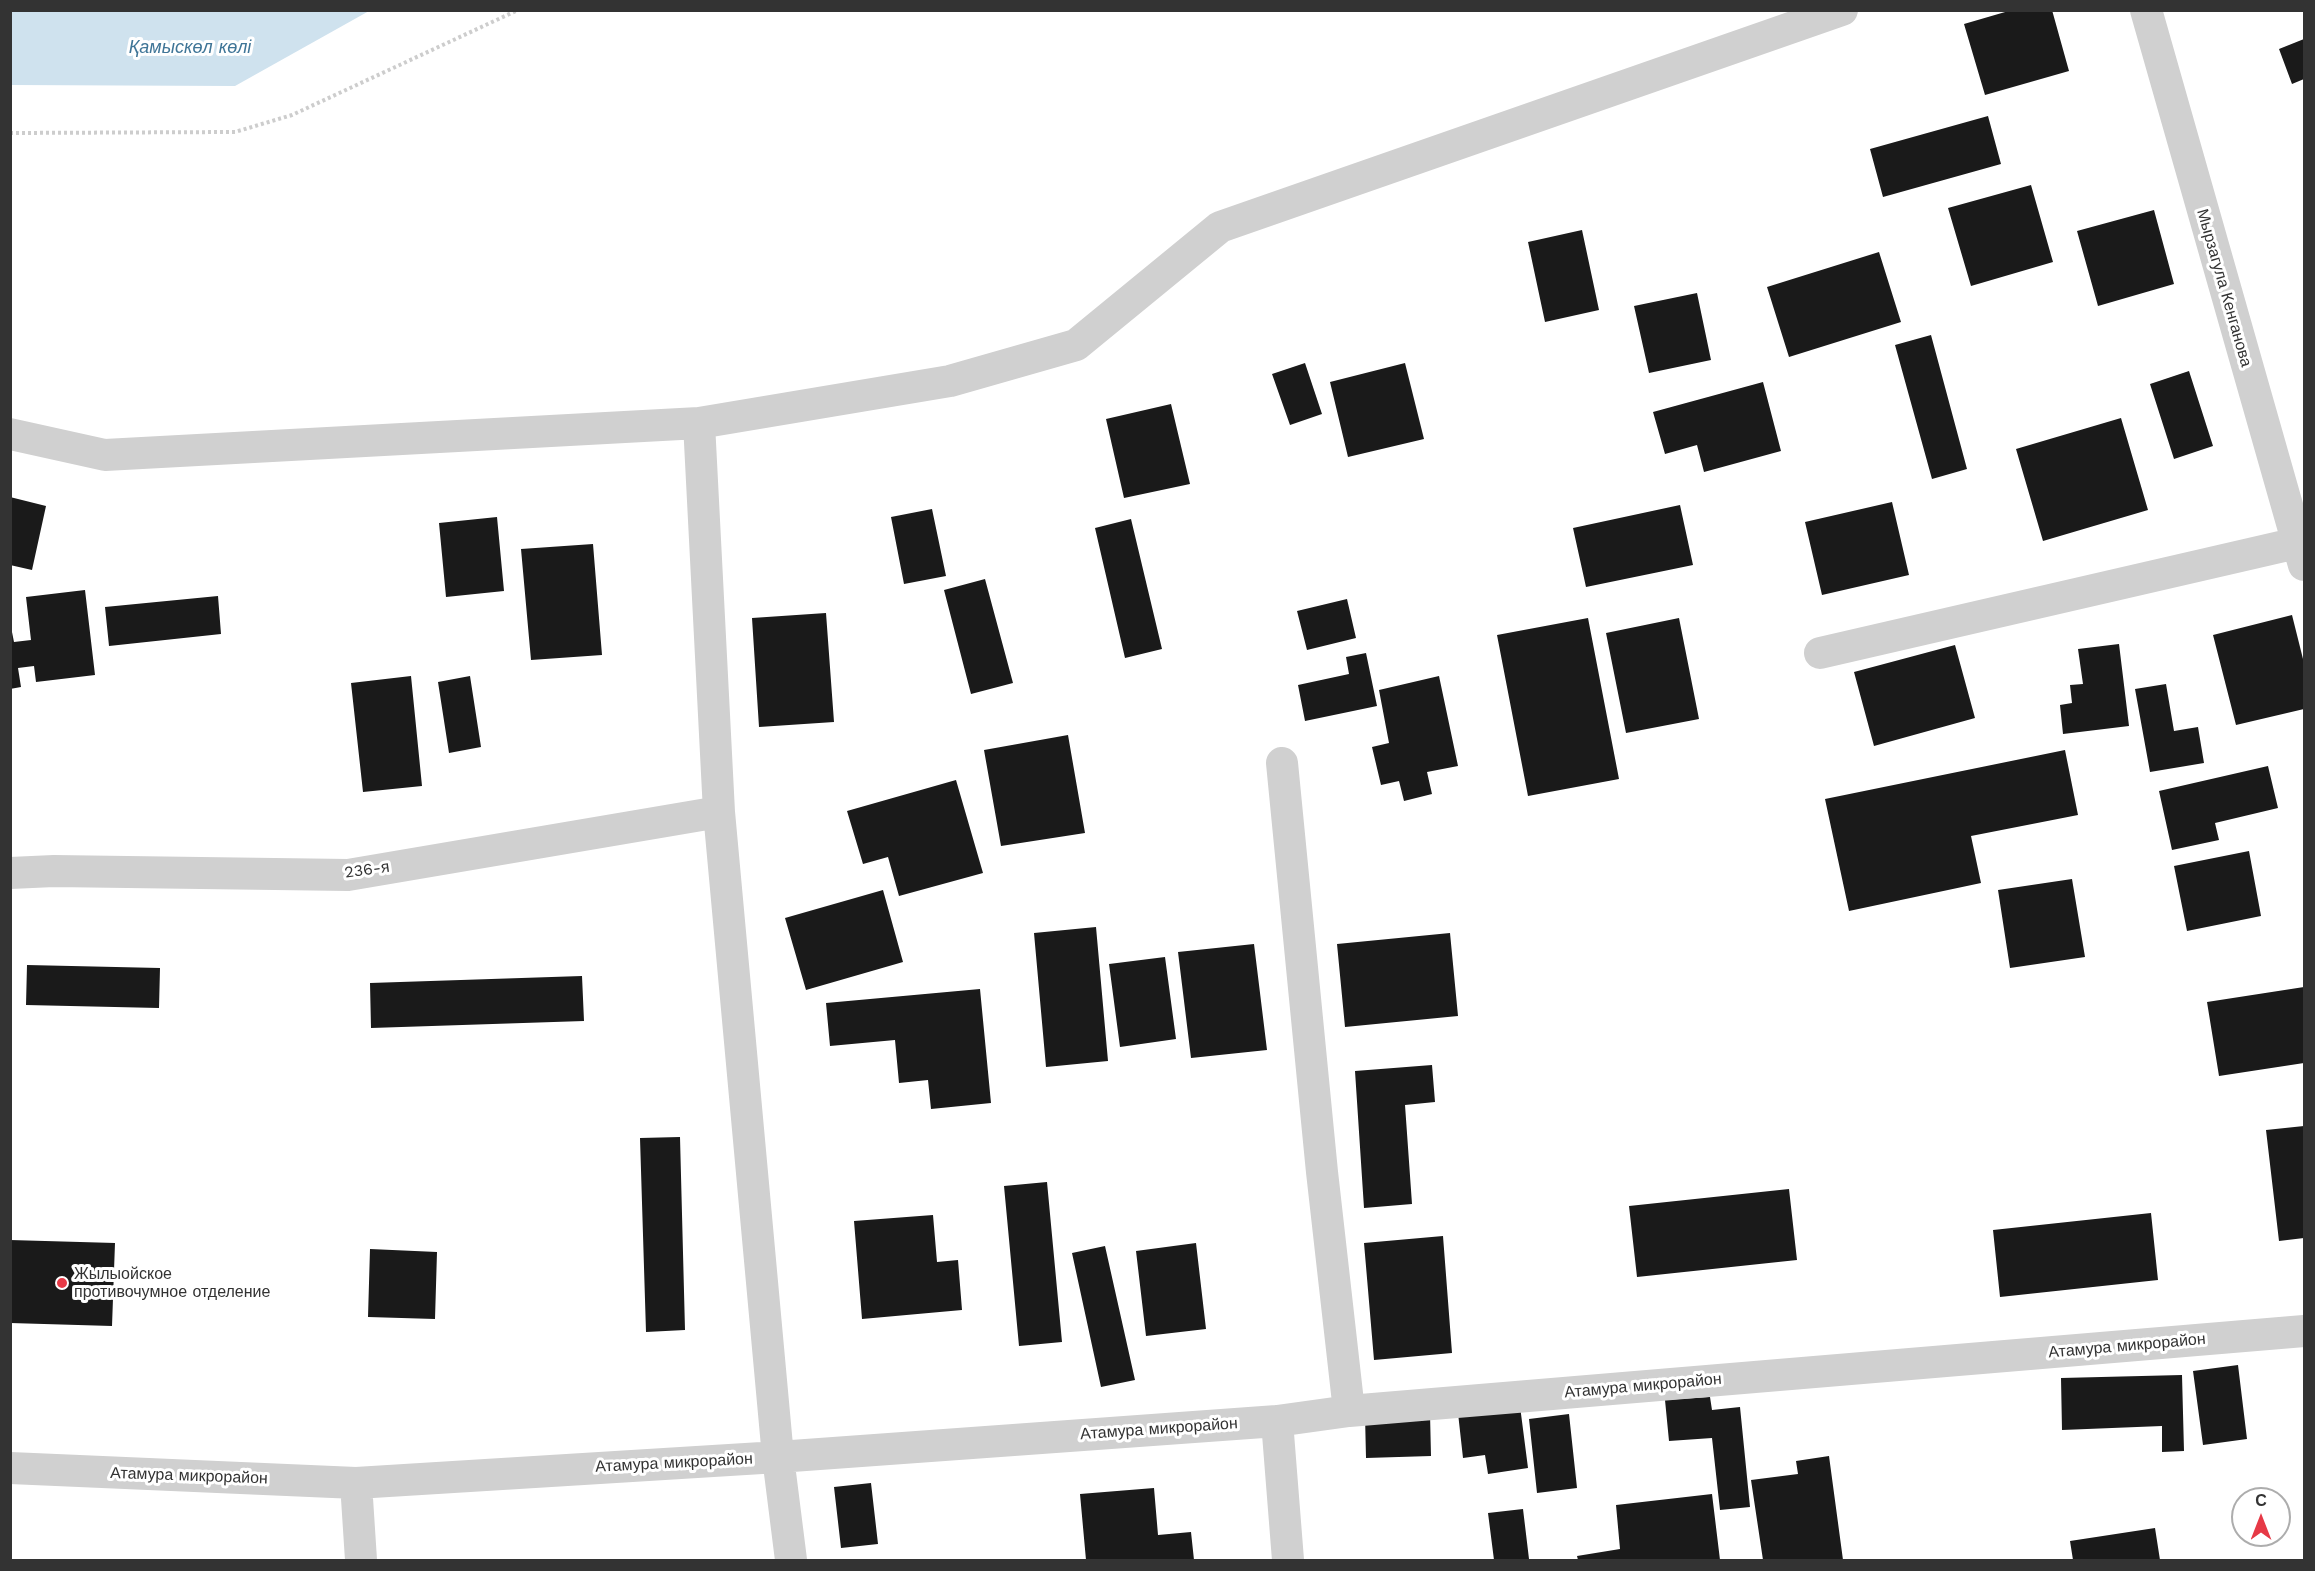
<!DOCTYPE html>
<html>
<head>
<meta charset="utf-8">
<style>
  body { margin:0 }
  #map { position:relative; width:2315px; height:1571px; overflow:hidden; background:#fff; font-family:"Work Sans",sans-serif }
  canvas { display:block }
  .frame { position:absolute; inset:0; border:12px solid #333; pointer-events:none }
  .north { position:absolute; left:2231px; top:1487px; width:60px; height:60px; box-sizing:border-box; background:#fff; border:2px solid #adadad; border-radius:50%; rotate:0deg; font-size:16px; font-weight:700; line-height:24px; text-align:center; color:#333 }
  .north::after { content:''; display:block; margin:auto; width:21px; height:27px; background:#e63946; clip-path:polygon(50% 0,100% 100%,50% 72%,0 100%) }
</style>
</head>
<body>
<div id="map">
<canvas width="2315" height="1571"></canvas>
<div class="frame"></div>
<div class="north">С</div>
</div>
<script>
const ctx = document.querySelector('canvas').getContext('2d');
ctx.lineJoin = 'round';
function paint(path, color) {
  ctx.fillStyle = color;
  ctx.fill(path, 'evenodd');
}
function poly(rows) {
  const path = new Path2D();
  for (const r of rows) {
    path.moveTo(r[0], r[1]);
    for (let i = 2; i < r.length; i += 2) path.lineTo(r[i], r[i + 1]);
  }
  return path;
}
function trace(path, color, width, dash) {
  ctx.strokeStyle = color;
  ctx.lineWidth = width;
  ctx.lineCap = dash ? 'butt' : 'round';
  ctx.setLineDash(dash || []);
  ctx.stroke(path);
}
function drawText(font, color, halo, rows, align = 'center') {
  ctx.font = font + ' "Work Sans",sans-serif';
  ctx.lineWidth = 6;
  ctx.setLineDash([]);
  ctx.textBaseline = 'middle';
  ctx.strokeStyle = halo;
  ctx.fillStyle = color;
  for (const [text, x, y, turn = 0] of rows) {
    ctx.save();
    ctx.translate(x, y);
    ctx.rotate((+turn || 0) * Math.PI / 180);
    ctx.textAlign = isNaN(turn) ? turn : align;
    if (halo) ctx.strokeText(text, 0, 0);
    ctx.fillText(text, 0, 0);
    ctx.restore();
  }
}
const water = poly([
  [11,10,369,10,369,11,235,86,11,85]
]);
const building = poly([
  [2012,10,2052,10,2069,71,1985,95,1964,24],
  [2304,39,2304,79,2292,84,2279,49],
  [1988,116,2001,164,1883,197,1870,149],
  [2031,185,2053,262,1971,286,1948,208],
  [2154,210,2174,284,2098,306,2077,231],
  [1582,230,1599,310,1545,322,1528,242],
  [1879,252,1901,322,1789,357,1767,287],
  [1697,293,1711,360,1649,373,1634,306],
  [1931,335,1967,469,1932,479,1895,345],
  [1305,363,1322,414,1290,425,1272,374],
  [1405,363,1424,439,1348,457,1330,382],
  [2189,371,2213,446,2174,459,2150,384],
  [1763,382,1781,451,1704,472,1697,445,1665,454,1653,412],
  [1171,404,1190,484,1124,498,1106,419],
  [2121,418,2148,510,2043,541,2016,449],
  [10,497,46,506,32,570,10,565],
  [1892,502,1909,575,1822,595,1805,522],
  [1680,505,1693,565,1586,587,1573,528],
  [932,509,946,576,904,584,891,517],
  [497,517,504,591,446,597,439,523],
  [1131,519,1162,649,1125,658,1095,528],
  [593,544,602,655,531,660,521,549],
  [985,579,1013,683,971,694,944,590],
  [85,590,95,675,36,682,34,666,18,668,21,687,10,689,10,622,14,642,31,640,26,597],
  [218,596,221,634,109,646,105,607],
  [1347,599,1356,638,1307,650,1297,611],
  [826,613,834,722,759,727,752,618],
  [2292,615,2304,663,2304,709,2236,725,2213,635],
  [1588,618,1619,779,1528,796,1497,635],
  [1679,618,1699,719,1626,733,1606,633],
  [2119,644,2129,726,2063,734,2060,705,2072,703,2070,685,2083,684,2078,649],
  [1955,645,1975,718,1874,746,1854,672],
  [1366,653,1377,706,1305,721,1298,685,1349,674,1346,657],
  [411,676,422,786,363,792,351,683],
  [470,676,481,747,449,753,438,682],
  [1439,676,1458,766,1427,772,1432,794,1404,801,1399,781,1381,785,1372,747,1389,743,1379,690],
  [2166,684,2174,731,2198,727,2204,763,2150,772,2135,689],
  [1068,735,1085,833,1001,846,984,750],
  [2065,750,2078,815,1971,836,1981,883,1849,911,1825,799],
  [2268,766,2278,808,2215,823,2219,840,2172,850,2159,791],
  [956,780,983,873,899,896,888,857,863,864,847,811],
  [2249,851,2261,916,2187,931,2174,866],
  [2072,879,2085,957,2010,968,1998,890],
  [883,890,903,962,806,990,785,918],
  [1096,927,1108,1061,1046,1067,1034,933],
  [1450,933,1458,1016,1345,1027,1337,944],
  [1254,944,1267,1050,1191,1058,1178,952],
  [1165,957,1176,1039,1120,1047,1109,964],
  [27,965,160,968,159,1008,26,1005],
  [582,976,584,1021,371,1028,370,983],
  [2304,987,2304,1063,2219,1076,2207,1002],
  [980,989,991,1103,931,1109,928,1080,899,1083,895,1040,830,1046,826,1003],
  [1432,1065,1435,1102,1405,1105,1412,1204,1364,1208,1355,1071],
  [2304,1126,2304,1238,2279,1241,2266,1130],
  [680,1137,685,1330,646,1332,640,1138],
  [1047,1182,1062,1342,1019,1346,1004,1186],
  [1789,1189,1797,1260,1637,1277,1629,1206],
  [2151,1213,2158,1280,2000,1297,1993,1230],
  [933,1215,937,1262,958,1260,962,1310,862,1319,854,1221],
  [1443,1236,1452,1353,1374,1360,1364,1243],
  [10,1240,115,1243,112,1326,10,1323],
  [1196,1243,1206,1329,1146,1336,1136,1251],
  [1105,1246,1135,1380,1101,1387,1072,1253],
  [370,1249,437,1252,435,1319,368,1317],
  [2238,1365,2247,1439,2203,1445,2193,1371],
  [2182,1375,2184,1451,2162,1452,2162,1426,2062,1430,2061,1378],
  [1710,1397,1712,1410,1740,1407,1750,1507,1720,1510,1712,1438,1669,1441,1665,1400],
  [1520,1406,1528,1468,1488,1474,1485,1455,1463,1458,1458,1413],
  [1430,1413,1431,1456,1366,1458,1365,1415],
  [1569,1414,1577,1488,1537,1493,1529,1419],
  [1829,1456,1843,1560,1763,1560,1751,1480,1798,1474,1796,1461],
  [871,1483,878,1544,841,1548,834,1487],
  [1154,1488,1158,1535,1191,1532,1194,1560,1086,1560,1080,1494],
  [1712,1494,1720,1560,1578,1560,1577,1556,1620,1549,1616,1505],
  [1523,1509,1529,1559,1494,1560,1488,1513],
  [2155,1528,2160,1560,2073,1560,2070,1541]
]);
const path = poly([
  [10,133,235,132,292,115,518,10]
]);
const minor = poly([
  [2146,10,2304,565],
  [699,423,719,812,778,1457,791,1560],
  [10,434,105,455,699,423,950,381,1076,345,1220,227,1842,10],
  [1820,653,2297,543],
  [1282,763,1322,1172,1349,1411],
  [10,873,54,871,348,875,719,812],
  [1277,1421,1288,1560],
  [10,1468,356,1483,778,1457,1277,1421,1349,1411,2304,1331],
  [356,1483,361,1560]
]);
const markers = [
  [62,1283,6,"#e63946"]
];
const streetNames = [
  ["Мырзагула Кенганова",2224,288,74],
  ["236-я",367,870,-8],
  ["Атамура микрорайон",2127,1346,-5],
  ["Атамура микрорайон",1643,1386,-5],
  ["Атамура микрорайон",1159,1429,-4],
  ["Атамура микрорайон",674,1463,-3],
  ["Атамура микрорайон",189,1476,2]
];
const poiNames = [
  ["Жылыойское",74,1274],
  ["противочумное отделение",74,1292]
];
const waterNames = [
  ["Қамыскөл көлі",190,48]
];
paint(water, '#cfe2ee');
paint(building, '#1a1a1a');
trace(path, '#cdcdcd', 4, [3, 3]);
trace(minor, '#d0d0d0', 32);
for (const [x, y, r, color] of markers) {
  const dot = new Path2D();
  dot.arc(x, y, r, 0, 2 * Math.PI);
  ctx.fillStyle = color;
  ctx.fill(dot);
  trace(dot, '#fff', 2);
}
drawText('16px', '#333', '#fff', streetNames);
drawText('16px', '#333', '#fff', poiNames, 'left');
drawText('italic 18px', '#3f7597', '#fff', waterNames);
</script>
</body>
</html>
